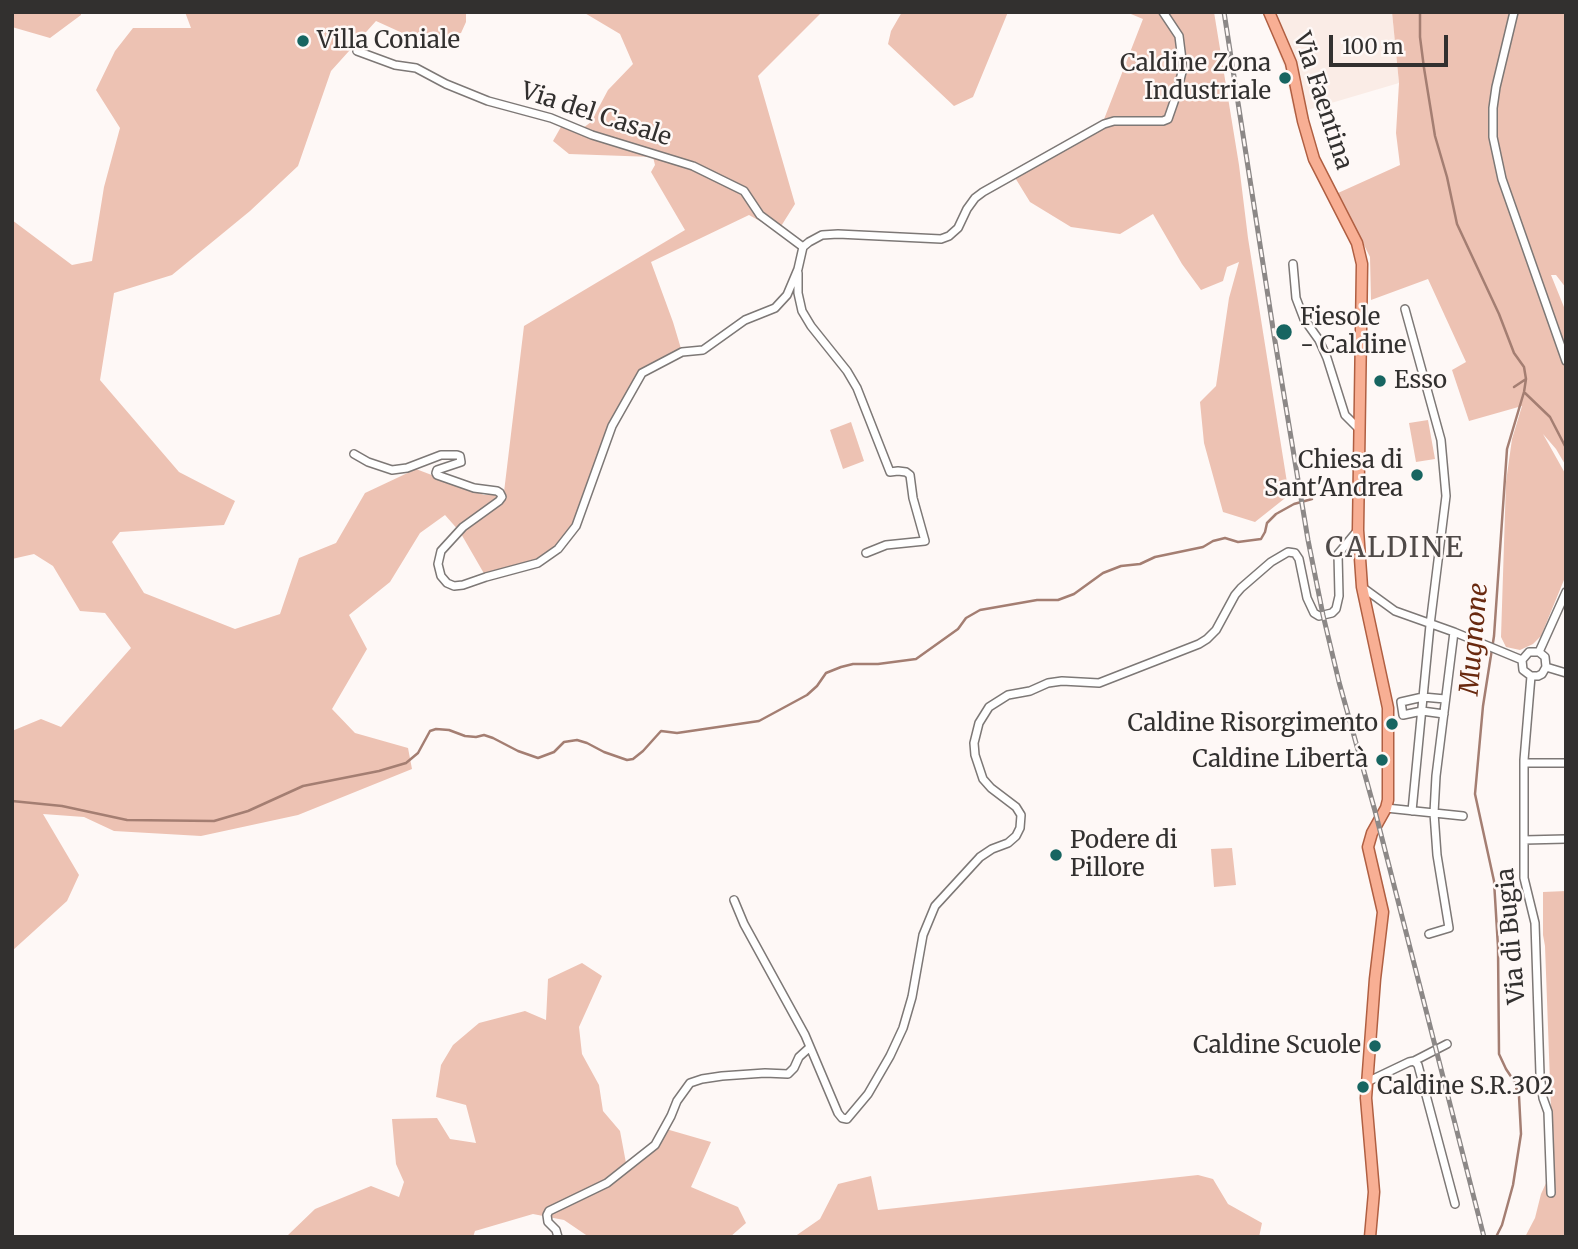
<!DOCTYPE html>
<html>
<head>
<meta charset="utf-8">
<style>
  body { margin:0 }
  #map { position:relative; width:1578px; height:1249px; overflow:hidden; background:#fef8f6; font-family:Merriweather,serif }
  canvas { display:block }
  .frame { position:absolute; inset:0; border:14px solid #32302f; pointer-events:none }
  .scale { position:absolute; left:1329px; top:35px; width:119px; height:32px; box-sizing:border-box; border:4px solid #32302f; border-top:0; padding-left:9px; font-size:21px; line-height:24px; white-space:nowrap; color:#32302f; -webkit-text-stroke:5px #fef8f6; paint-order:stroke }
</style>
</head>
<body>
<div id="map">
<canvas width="1578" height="1249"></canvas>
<div class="frame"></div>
<div class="scale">100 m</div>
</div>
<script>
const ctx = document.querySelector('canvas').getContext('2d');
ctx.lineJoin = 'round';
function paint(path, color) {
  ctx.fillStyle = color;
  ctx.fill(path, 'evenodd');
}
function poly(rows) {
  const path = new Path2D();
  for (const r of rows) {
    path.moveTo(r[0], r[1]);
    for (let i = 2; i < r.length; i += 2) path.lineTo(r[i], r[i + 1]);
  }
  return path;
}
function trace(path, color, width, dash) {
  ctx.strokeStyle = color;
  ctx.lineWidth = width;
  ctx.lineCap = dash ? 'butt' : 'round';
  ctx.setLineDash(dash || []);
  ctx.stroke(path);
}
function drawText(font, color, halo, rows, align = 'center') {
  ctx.font = font + ' Merriweather,serif';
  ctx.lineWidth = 5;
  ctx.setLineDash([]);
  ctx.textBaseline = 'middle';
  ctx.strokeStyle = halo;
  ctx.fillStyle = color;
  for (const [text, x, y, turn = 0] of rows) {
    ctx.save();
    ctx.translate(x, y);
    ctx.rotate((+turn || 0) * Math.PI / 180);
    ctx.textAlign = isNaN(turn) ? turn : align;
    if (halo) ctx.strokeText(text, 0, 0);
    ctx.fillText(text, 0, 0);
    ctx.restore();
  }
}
const built = poly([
  [1263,12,1392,12,1399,83,1294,114,1285,69]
]);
const green = poly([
  [12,12,81,12,81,15,50,38,12,27],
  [185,12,466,12,466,22,461,33,420,41,376,21,331,71,298,166,250,211,172,275,114,293,100,380,179,472,235,501,224,525,120,532,112,542,144,593,235,629,280,614,299,558,336,543,365,493,416,469,484,495,504,492,524,326,685,230,651,172,655,165,653,157,569,154,553,141,562,125,583,128,591,122,608,90,633,64,620,34,583,12,822,12,758,76,795,204,778,231,749,215,651,262,673,322,682,352,642,373,612,426,576,526,538,563,486,577,460,532,445,515,420,533,390,582,349,615,367,649,332,709,355,733,408,748,412,769,298,815,201,836,114,831,84,817,43,814,79,875,67,901,12,951,12,731,41,719,61,727,131,648,105,613,80,611,53,566,34,554,12,559,12,220,72,265,92,261,104,187,120,128,96,90,115,51,133,28,191,28],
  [902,12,1008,12,973,97,954,106,888,44,891,31],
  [1126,12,1214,12,1239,165,1248,238,1289,495,1255,522,1223,512,1204,443,1200,402,1216,386,1229,298,1239,262,1227,267,1223,281,1201,290,1182,264,1153,214,1120,234,1071,227,1030,202,1014,176,1101,127,1143,19],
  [1392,12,1566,12,1566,288,1556,275,1551,275,1566,312,1566,466,1556,449,1543,434,1566,475,1566,575,1541,636,1533,644,1520,650,1506,647,1501,637,1506,482,1512,439,1522,406,1469,421,1452,370,1466,362,1428,279,1371,300,1370,257,1338,193,1400,165,1396,133,1399,83],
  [1428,420,1435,459,1416,462,1409,423],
  [851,422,864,461,843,469,830,430],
  [1232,848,1236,885,1214,887,1211,849],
  [1566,891,1566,1237,1525,1237,1535,1218,1541,1194,1547,1181,1544,1111,1551,1109,1545,946,1543,935,1543,892],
  [582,963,602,976,579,1027,582,1054,599,1085,603,1111,620,1131,626,1163,631,1169,654,1149,666,1129,711,1142,691,1187,738,1207,746,1223,730,1237,589,1237,564,1220,533,1214,475,1231,473,1237,290,1237,288,1235,315,1209,371,1186,399,1197,404,1182,396,1164,392,1119,437,1118,450,1139,476,1143,466,1105,436,1097,441,1065,453,1045,479,1023,525,1011,546,1020,548,979],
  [1198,1175,1213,1179,1228,1204,1262,1223,1259,1237,794,1237,820,1219,838,1184,871,1176,878,1210]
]);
const stream = poly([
  [1420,12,1420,37,1424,68,1435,136,1447,177,1457,224,1499,314,1514,353,1524,367,1526,379,1524,392,1507,449,1494,636,1483,706,1475,794,1494,881,1498,947,1499,1054,1506,1069,1514,1081,1519,1096,1521,1134,1513,1185,1502,1225,1496,1237],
  [1514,387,1526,379],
  [1525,393,1550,417,1566,448],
  [12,801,62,806,127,820,214,821,248,811,303,786,379,771,406,763,418,753,430,731,436,729,449,730,465,736,476,737,484,735,493,738,518,751,538,758,554,752,564,742,577,740,587,743,604,752,627,760,633,759,643,751,661,731,677,733,759,721,807,695,817,686,826,673,841,667,853,664,878,664,916,659,958,629,966,618,980,610,1037,600,1058,600,1074,594,1103,573,1121,566,1140,564,1155,557,1203,547,1213,541,1225,538,1238,542,1261,539,1265,532,1267,523,1276,514,1294,504,1312,499]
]);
const street = poly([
  [1514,12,1496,87,1493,108,1493,137,1502,179,1566,361],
  [357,51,395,65,416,68,446,84,488,101,551,118,592,135,693,166,744,191,760,215,803,247],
  [1293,264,1296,298,1304,319,1319,340,1327,358,1345,415,1359,429],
  [798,273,798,293,802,311,811,326,847,371,857,388,890,472,898,471,906,472,910,475,913,498,925,541,886,545,866,553],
  [1405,309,1441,440,1446,496,1430,625,1412,811],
  [354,454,368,462,392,470,407,468,441,455,457,455,460,456,461,462,437,470,436,473,437,475,474,488,497,491,500,493,502,497,499,501,463,527,441,551,438,564,441,576,447,583,454,586,463,585,486,577,538,563,558,549,576,526,612,426,642,373,682,352,703,350,745,320,775,308,787,295,798,269,803,247,809,242,822,235,838,234,941,239,949,236,958,228,967,209,975,198,983,192,1104,124,1114,121,1163,121,1168,119,1176,96,1183,68,1179,36,1163,12],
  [1362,587,1395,611,1454,632,1522,660],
  [1539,652,1566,592],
  [1546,667,1566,673],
  [1531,676,1524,760,1524,878,1535,923,1540,1074,1543,1098,1548,1112,1551,1193],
  [1531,676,1523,670,1522,660,1529,652,1539,652],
  [1531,676,1538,676,1542,674,1546,667,1545,657,1539,652],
  [1444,714,1422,711,1403,715,1401,702,1423,697,1445,699],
  [1524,763,1566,763],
  [1386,808,1463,816],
  [1524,840,1566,839],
  [734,900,744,924,805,1035,838,1113,842,1118,847,1119,868,1094,890,1056,903,1028,912,997,923,935,935,906,980,857,992,849,1008,843,1016,836,1020,828,1021,815,1016,807,991,788,983,779,975,755,974,743,979,723,989,707,1008,695,1030,691,1048,683,1062,681,1099,683,1199,644,1207,639,1216,630,1235,595,1241,588,1271,562,1288,552,1295,553,1299,559,1307,598,1314,613,1319,616,1332,613,1336,609,1339,596,1338,554,1358,530],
  [1429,934,1449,928,1437,855,1434,813,1436,776,1454,632],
  [1414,1061,1447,1044],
  [1367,1082,1409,1062,1414,1061,1418,1065,1455,1204],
  [558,1237,556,1230,548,1222,547,1215,549,1211,607,1183,655,1145,671,1116,677,1101,690,1083,702,1079,722,1076,765,1073,788,1074,794,1068,799,1057,810,1047]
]);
const primary = poly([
  [1269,12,1291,63,1303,121,1314,159,1357,243,1362,264,1358,530,1362,587,1388,708,1388,800,1386,808,1372,833,1368,847,1383,912,1375,979,1366,1098,1374,1192,1370,1237]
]);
const rail = poly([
  [1224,12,1274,335,1308,540,1323,615,1339,682,1375,811,1484,1237]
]);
const markers = [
  [303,41,7,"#176561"],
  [1285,78,7,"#176561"],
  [1284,332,9,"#176561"],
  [1380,381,7,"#176561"],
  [1417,475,7,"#176561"],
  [1392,724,7,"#176561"],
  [1382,760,7,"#176561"],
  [1056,855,7,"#176561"],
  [1375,1046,7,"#176561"],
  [1363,1087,7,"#176561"]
];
const poiNames = [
  ["Villa Coniale",317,41],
  ["Caldine Zona",1271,64,"right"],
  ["Industriale",1271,92,"right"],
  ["Fiesole",1300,318],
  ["- Caldine",1300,346],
  ["Esso",1394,381],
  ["Chiesa di",1403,461,"right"],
  ["Sant'Andrea",1403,489,"right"],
  ["Caldine Risorgimento",1378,724,"right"],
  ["Caldine Libertà",1368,760,"right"],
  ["Podere di",1070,841],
  ["Pillore",1070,869],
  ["Caldine Scuole",1361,1046,"right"],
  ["Caldine S.R.302",1377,1087]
];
const streetNames = [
  ["Via Faentina",1322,101,72],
  ["Via del Casale",596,115,18],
  ["Via di Bugia",1512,936,-95]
];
const waterNames = [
  ["Mugnone",1475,639,-85]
];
const quarterNames = [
  ["CALDINE",1395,549]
];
paint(built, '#faece6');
paint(green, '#edc2b3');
trace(stream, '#a47e72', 2.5);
trace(street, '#7d7876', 10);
trace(primary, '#b05f42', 13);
trace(street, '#fff', 7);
trace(primary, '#f8af94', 10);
trace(rail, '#8c8887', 5);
trace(rail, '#fef8f6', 2.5, [8]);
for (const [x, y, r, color] of markers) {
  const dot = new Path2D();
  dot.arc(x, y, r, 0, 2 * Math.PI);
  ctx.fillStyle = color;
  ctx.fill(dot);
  trace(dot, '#fef8f6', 2.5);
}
drawText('24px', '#32302f', '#fef8f6', poiNames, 'left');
drawText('24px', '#32302f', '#fef8f6', streetNames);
drawText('italic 26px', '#69290f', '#fef8f6', waterNames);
ctx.letterSpacing = '2px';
drawText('28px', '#4f4a48', '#fef8f6', quarterNames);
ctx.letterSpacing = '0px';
</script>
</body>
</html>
